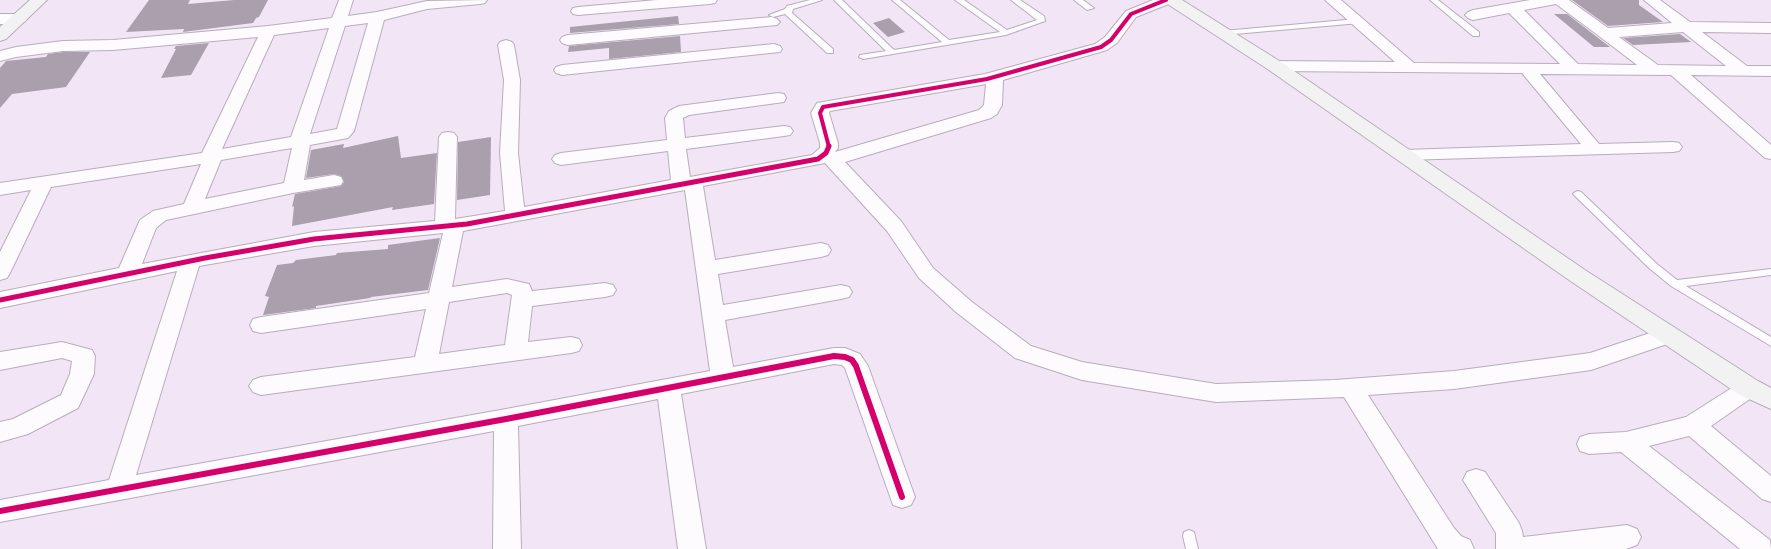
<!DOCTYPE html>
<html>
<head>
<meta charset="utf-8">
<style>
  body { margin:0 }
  canvas { display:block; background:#f2e5f6 }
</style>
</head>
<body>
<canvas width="1771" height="549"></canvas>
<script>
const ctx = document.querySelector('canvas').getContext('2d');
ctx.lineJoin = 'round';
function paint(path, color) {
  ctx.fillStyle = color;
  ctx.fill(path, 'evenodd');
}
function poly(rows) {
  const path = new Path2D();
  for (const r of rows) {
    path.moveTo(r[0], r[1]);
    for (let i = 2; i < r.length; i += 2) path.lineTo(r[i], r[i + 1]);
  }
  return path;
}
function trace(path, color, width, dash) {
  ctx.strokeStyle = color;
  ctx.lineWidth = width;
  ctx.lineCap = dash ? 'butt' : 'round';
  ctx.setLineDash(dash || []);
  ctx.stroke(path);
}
const building = poly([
  [149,0,190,0,188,4,234,0,268,0,259,17,256,18,253,23,183,32,184,29,126,32],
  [1572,0,1639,0,1639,5,1663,22,1608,26],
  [1554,14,1567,14,1610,47,1594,47],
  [678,16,679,24,570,33,570,27],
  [889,18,905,32,888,37,873,23],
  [1680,34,1691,42,1633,45,1623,38],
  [680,36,681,52,609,59,609,48,568,52,569,46],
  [209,43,191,75,161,78,176,49,174,49,176,46],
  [63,52,90,52,66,87,12,94,0,108,0,68,6,61,46,57,48,54],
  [398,136,401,158,437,153,434,204,392,210,393,207,292,226,294,206,292,207,295,194,341,186,344,182,341,176,334,174,306,178,311,150,344,144,343,148],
  [491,137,490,195,457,200,458,142],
  [440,238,428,290,371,297,370,298,316,306,316,308,263,315,269,297,265,296,277,265,293,263,296,260,336,255,337,253,388,249,388,245]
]);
const lane = poly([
  [810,0,822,0,793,9,792,13,833,49,833,53,827,53,785,14,773,17,769,15,785,9,787,6,810,0],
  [834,0,842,0,894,50,942,42,892,0,900,0,949,40,1000,32,955,0,964,0,1007,30,1037,20,1011,0,1020,0,1044,16,1045,21,1006,35,863,59,859,57,860,55,886,51,834,0],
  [1074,0,1083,0,1094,8,1087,10,1074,0],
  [1430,0,1438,0,1479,32,1479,36,1473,36,1430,0],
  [1357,19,1360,19,1360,23,1223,35,1219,33,1223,31,1357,19],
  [1578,191,1581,192,1657,264,1677,280,1771,269,1771,275,1686,286,1771,337,1771,346,1671,286,1649,268,1575,196,1573,194,1575,192,1578,191],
  [1189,530,1194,532,1198,549,1186,549,1183,536,1184,532,1189,530]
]);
const street = poly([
  [339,0,353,0,348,16,377,12,427,1,487,0,485,3,480,4,427,9,384,20,354,131,348,138,310,145,304,180,334,175,341,177,343,181,341,185,293,193,166,220,156,228,142,264,314,232,435,221,439,137,442,133,448,132,454,133,457,137,455,219,505,211,500,153,504,80,498,45,500,42,506,40,512,42,514,45,520,80,518,153,524,207,671,180,668,151,561,165,555,163,552,159,555,155,561,153,667,140,665,118,669,111,679,106,778,93,784,94,786,98,784,102,689,115,683,118,685,138,784,126,790,127,793,131,790,135,784,136,686,149,690,177,812,155,820,148,820,143,811,113,817,103,985,74,1095,44,1105,37,1126,11,1153,0,1173,0,1171,3,1136,17,1117,43,1107,50,1003,80,1002,105,997,114,991,118,845,162,901,221,933,268,972,302,1031,346,1082,362,1216,384,1335,380,1454,371,1590,353,1668,327,1676,329,1679,335,1676,341,1591,370,1454,389,1368,395,1454,528,1461,536,1470,540,1474,549,1438,549,1344,397,1216,402,1082,380,1015,358,956,312,919,278,887,231,825,163,703,186,715,260,821,243,828,245,831,250,828,255,821,257,718,274,723,305,841,285,849,287,852,292,849,297,841,299,725,320,733,367,834,348,845,348,860,354,868,366,915,497,911,505,902,508,893,505,845,368,842,365,834,364,681,394,706,549,678,549,658,399,518,426,521,549,493,549,494,431,0,522,0,500,109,480,177,271,0,308,0,292,119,268,140,220,153,211,184,204,201,164,51,187,10,273,7,278,0,280,0,252,31,190,0,195,0,183,202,153,258,37,113,50,63,51,16,57,0,61,0,51,16,47,63,41,113,40,268,26,332,18,339,0],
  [368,23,337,129,310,134,345,26,368,23],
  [329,28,291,137,222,149,274,35,329,28],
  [986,84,984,105,979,110,835,152,838,148,838,143,829,113,830,111,986,84],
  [292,148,284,183,205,199,221,160,292,148],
  [685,190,710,371,506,409,136,475,199,266,314,246,443,233,429,293,261,317,253,319,250,325,253,331,261,333,426,309,415,357,261,377,253,380,249,386,253,392,261,395,571,353,579,351,582,345,579,339,571,337,528,342,532,306,605,297,613,295,616,290,613,285,605,283,532,291,529,284,507,279,452,287,463,231,685,190],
  [507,293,512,295,505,345,439,354,449,302,507,293],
  [657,0,717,0,715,3,710,4,578,15,573,14,571,11,573,8,578,7,657,0],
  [1325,0,1341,0,1414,63,1560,64,1509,13,1473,20,1468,18,1465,15,1468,12,1473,10,1530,0,1569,0,1608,28,1672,23,1644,0,1660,0,1690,22,1771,23,1771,33,1702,32,1747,66,1771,66,1771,76,1691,75,1771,145,1771,159,1765,158,1671,75,1540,74,1599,144,1673,142,1679,143,1682,147,1679,151,1673,152,1404,160,1398,159,1395,155,1398,151,1404,150,1581,144,1522,73,1275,71,1269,69,1267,66,1269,63,1275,61,1395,62,1325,0],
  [1556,4,1599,36,1637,65,1578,64,1524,10,1556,4],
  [1683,32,1726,66,1658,65,1619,37,1683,32],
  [0,14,19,14,24,16,27,19,24,22,19,24,0,24,0,14],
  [772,17,777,19,780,22,777,25,568,45,562,43,560,40,562,37,568,35,772,17],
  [774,44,780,46,782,49,780,52,562,75,556,73,554,70,556,67,562,65,774,44],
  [62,342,92,350,95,356,94,374,78,408,28,434,0,442,0,422,13,419,61,395,70,374,72,361,62,358,0,370,0,352,62,342],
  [1749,379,1757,382,1761,388,1757,394,1711,426,1771,476,1771,502,1762,499,1689,436,1649,446,1770,540,1771,549,1740,549,1621,452,1589,454,1580,451,1577,444,1580,437,1589,434,1626,432,1686,417,1741,382,1749,379],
  [1476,469,1485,472,1519,523,1522,531,1523,537,1627,525,1637,529,1641,537,1637,545,1626,549,1496,549,1496,533,1463,480,1467,472,1476,469]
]);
const secondary = poly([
  [30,0,47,0,6,39,0,41,0,27,30,0],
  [1163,0,1182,0,1281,62,1585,270,1758,381,1771,388,1771,409,1740,395,1569,280,1269,70,1166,3,1163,0]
]);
const cyclewayFar2 = poly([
  [829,147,820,113,823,107,987,79,1101,47,1111,40,1131,14,1166,0]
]);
const cyclewayFar1 = poly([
  [0,300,205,258,314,239,467,224,818,159,826,153,829,146]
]);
const cycleway = poly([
  [0,511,506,419,834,356,845,357,852,360,856,366,902,497]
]);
paint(building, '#aa9fad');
trace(lane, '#b9adbc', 2);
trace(street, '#b9adbc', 2);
trace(secondary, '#b9adbc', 2);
paint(lane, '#fdfbfe');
paint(street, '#fdfbfe');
paint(secondary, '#f1f2f1');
trace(cyclewayFar2, '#d6006c', 4);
trace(cyclewayFar1, '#d6006c', 5);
trace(cycleway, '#d6006c', 6);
</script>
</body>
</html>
